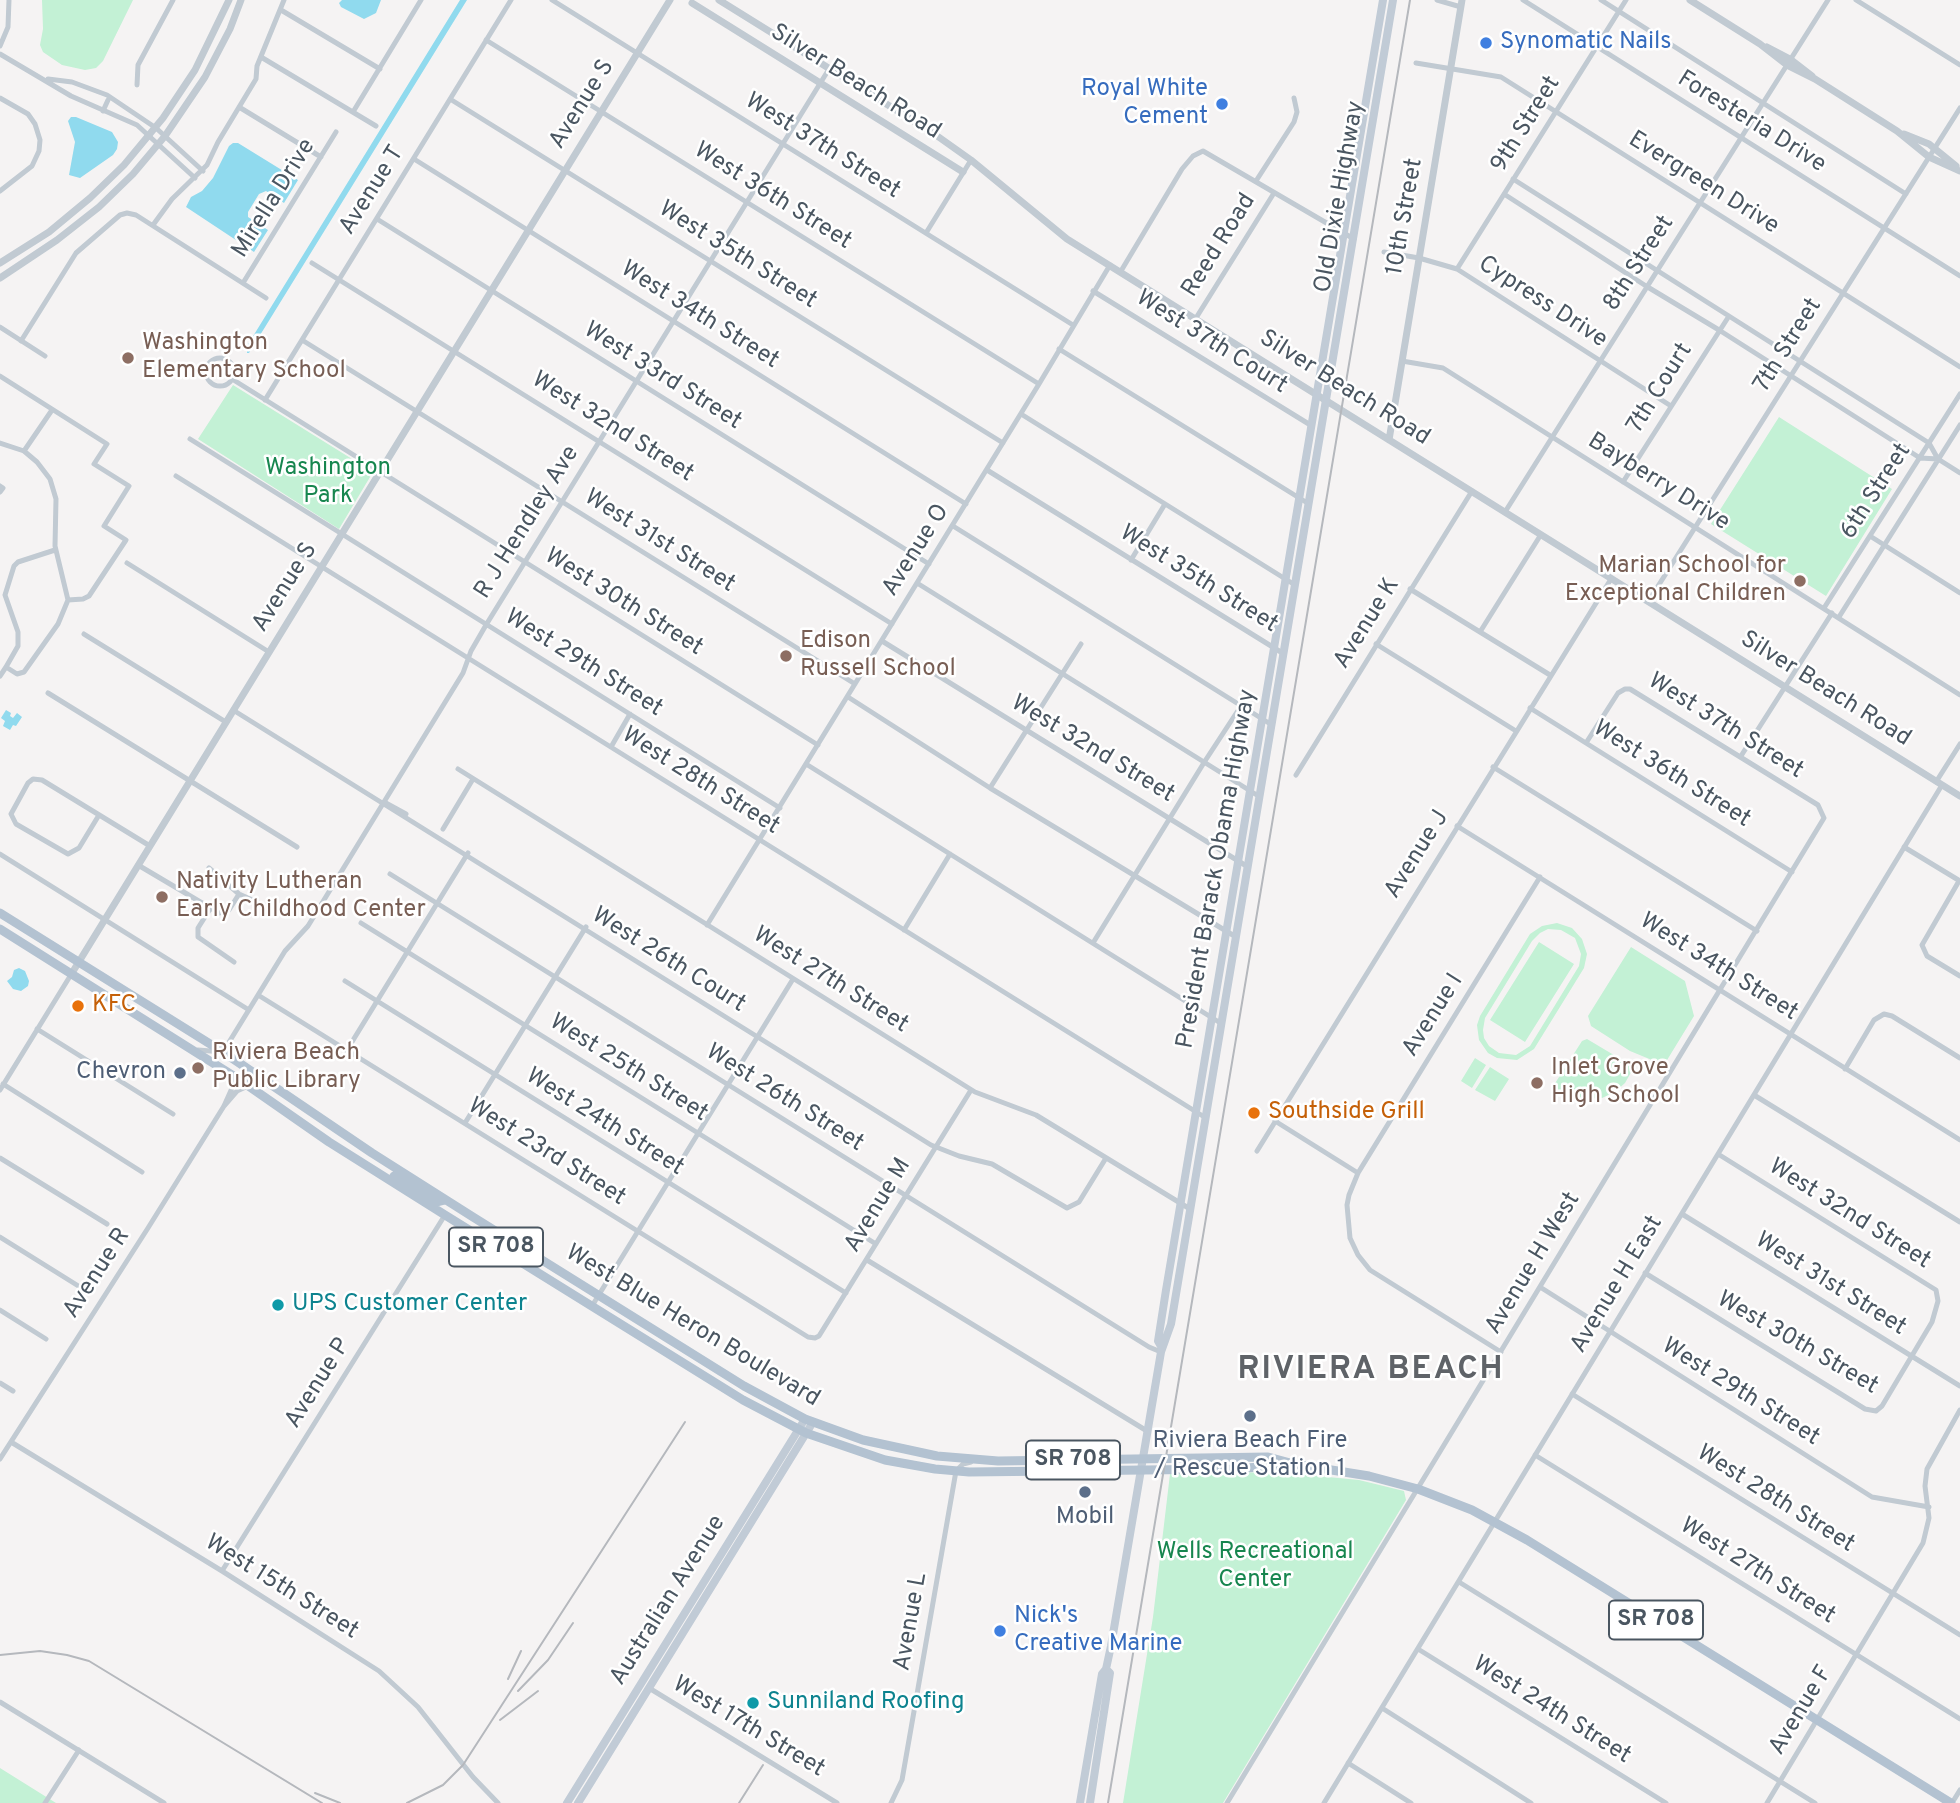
<!DOCTYPE html>
<html>
<head>
<meta charset="utf-8">
<style>
  body { margin:0 }
  canvas { display:block; background:#f5f3f3 }
</style>
</head>
<body>
<canvas width="1960" height="1803"></canvas>
<script>
const ctx = document.querySelector('canvas').getContext('2d');
ctx.lineJoin = 'round';
function paint(path, color) {
  ctx.fillStyle = color;
  ctx.fill(path, 'evenodd');
}
function poly(rows) {
  const path = new Path2D();
  for (const r of rows) {
    if (r.length === 3) {
      path.moveTo(r[0] + r[2], r[1]);
      path.arc(r[0], r[1], r[2], 0, 2 * Math.PI);
      continue;
    }
    path.moveTo(r[0], r[1]);
    for (let i = 2; i < r.length; i += 2) path.lineTo(r[i], r[i + 1]);
  }
  return path;
}
function trace(path, color, width, dash) {
  ctx.strokeStyle = color;
  ctx.lineWidth = width;
  ctx.lineCap = dash ? 'butt' : 'round';
  ctx.setLineDash(dash || []);
  ctx.stroke(path);
}
function drawText(font, color, halo, rows, align = 'center') {
  ctx.font = font + ' Overpass,sans-serif';
  ctx.lineWidth = 5;
  ctx.setLineDash([]);
  ctx.textBaseline = 'middle';
  ctx.strokeStyle = halo;
  ctx.fillStyle = color;
  for (const [text, x, y, turn = 0] of rows) {
    ctx.save();
    ctx.translate(x, y);
    ctx.rotate((+turn || 0) * Math.PI / 180);
    ctx.textAlign = isNaN(turn) ? turn : align;
    if (halo) ctx.strokeText(text, 0, 0);
    ctx.fillText(text, 0, 0);
    ctx.restore();
  }
}
const green = poly([
  [42,0,133,0,103,61,96,68,85,70,62,65,43,52,40,45,43,29],
  [233,385,373,472,339,529,198,439],
  [1779,417,1892,489,1826,596,1711,524],
  [1557,923,1572,928,1582,939,1587,954,1584,968,1534,1049,1517,1060,1497,1058,1488,1053,1479,1040,1477,1025,1480,1016,1530,934,1542,926],
  [1548,929,1561,930,1575,938,1581,954,1579,966,1530,1046,1516,1055,1499,1053,1489,1046,1484,1038,1483,1030,1485,1018,1532,941,1540,933],
  [1539,942,1574,964,1525,1042,1490,1020],
  [1631,947,1685,981,1694,1016,1664,1065,1630,1051,1591,1026,1588,1016],
  [1587,1039,1634,1067,1625,1083,1615,1092,1602,1098,1575,1099,1552,1088,1582,1041],
  [1475,1058,1486,1065,1472,1088,1461,1081],
  [1490,1067,1509,1079,1495,1101,1475,1090],
  [1276,1472,1359,1480,1404,1491,1406,1500,1223,1803,1123,1803,1153,1617,1170,1474],
  [0,1768,56,1803,0,1803]
]);
const water = poly([
  [342,0,381,0,376,13,364,19,341,7,339,3],
  [460,0,467,0,249,353,247,353,247,346],
  [71,117,76,117,112,132,118,142,117,149,113,155,80,178,69,175,75,142,68,121],
  [233,143,238,143,298,180,284,203,266,191,259,194,248,212,248,217,268,230,254,252,186,207,191,197,202,191,213,178,229,146],
  [6,710,11,713,10,716,13,718,17,713,22,717,16,726,13,725,10,730,3,726,5,721,1,718],
  [19,968,25,971,29,981,28,986,21,991,13,989,7,981,12,977,14,970]
]);
const minor = poly([
  [552,0,1073,325],
  [1437,0,1461,7],
  [1523,0,1960,276],
  [1601,0,1906,194],
  [1856,0,1960,65],
  [281,10,380,69],
  [486,40,1039,384],
  [0,46,8,27,9,0],
  [0,54,71,96,137,125,195,178],
  [261,57,376,126],
  [1416,63,1501,77,1960,367],
  [48,79,72,82,107,95,156,128,203,171],
  [137,85,138,65,173,0],
  [0,98,28,114,35,124,40,140,39,151,32,166,0,191],
  [450,99,1003,443],
  [239,107,321,157],
  [103,111,108,100],
  [353,112,421,0],
  [414,159,966,504],
  [1513,179,1929,443,1938,459,1960,473],
  [1256,181,1294,122,1297,112,1294,98],
  [1504,194,1646,286,1719,330,1920,458,1938,459],
  [377,219,929,564],
  [153,225,172,199,207,165,218,142,256,79,257,66,284,0],
  [926,233,971,160],
  [1384,252,1419,258,1457,269,1671,406],
  [312,263,892,624],
  [1457,269,1626,0],
  [1121,271,1182,169,1193,156,1203,151,1354,239],
  [243,283,336,132],
  [1093,291,1312,426],
  [1196,318,1274,193],
  [0,327,45,356],
  [302,340,855,684],
  [21,341,76,253,120,215,127,213,136,215,266,298],
  [1059,349,1309,504],
  [220,372,14],
  [1402,361,1443,368,1960,695],
  [0,376,107,444,94,464,129,486,104,526,126,540,89,596,83,599,68,600],
  [232,379,818,745],
  [265,400,511,0],
  [1021,414,1295,585],
  [190,439,780,808],
  [0,443,24,451,37,462,50,479,56,499,55,546,68,600,58,624,24,672,17,674,6,667,0,676],
  [24,451,52,410],
  [987,470,1284,654],
  [176,476,1206,1118],
  [1623,482,1729,316],
  [0,486,3,488,0,492],
  [1505,512,1828,0],
  [953,526,1272,725],
  [1870,536,1960,593],
  [1131,560,1165,504],
  [127,563,269,652],
  [917,583,1260,797],
  [1410,589,1550,675],
  [1648,602,1960,108],
  [1824,608,1960,394],
  [1839,617,1960,425],
  [1480,632,1540,536],
  [84,634,226,722],
  [882,641,1248,867],
  [1376,644,1516,731],
  [6,667,18,646,18,632,5,595,14,566,18,562,55,550],
  [48,693,297,847],
  [848,697,990,788,1236,937],
  [1530,708,1792,872],
  [233,710,931,1145,959,1156,992,1164,1067,1208,1079,1202,1106,1158],
  [611,747,630,714],
  [1741,756,1832,613],
  [806,764,1222,1024],
  [1493,767,1757,931],
  [458,769,975,1092,1036,1115,1190,1209],
  [1296,775,1472,491],
  [1936,782,1960,744],
  [990,788,1081,644],
  [384,802,406,814],
  [99,815,79,848,68,854,16,824,11,814,28,783,33,779,42,780,150,846],
  [1457,826,1960,1140],
  [443,829,473,779],
  [1904,847,1960,881],
  [0,854,249,1010],
  [138,865,219,913,229,910,239,894],
  [209,868,239,894,270,908],
  [390,874,1149,1347,1161,1352],
  [1959,881,1922,945,1927,956,1960,976],
  [210,909,198,928,198,937,234,962],
  [361,923,876,1244],
  [707,925,1039,384,1110,265],
  [904,930,950,854],
  [1093,943,1205,761,1237,712],
  [345,981,846,1293],
  [258,995,808,1337,815,1338,819,1336,971,1090],
  [37,1029,173,1114],
  [198,1050,223,1052,285,951,308,926,463,673,471,651,486,625,829,69],
  [347,1050,468,853],
  [1845,1069,1874,1020,1884,1014,1892,1016,1960,1058],
  [3,1084,142,1172],
  [0,1090,72,973],
  [1754,1095,1960,1222],
  [224,1106,237,1091,248,1086],
  [1275,1121,1358,1173],
  [465,1123,586,927],
  [1257,1151,1611,579],
  [0,1158,107,1224],
  [1682,1214,1960,1386],
  [0,1237,80,1287],
  [867,1260,1147,1431],
  [1645,1273,1865,1409,1876,1411,1882,1406,1932,1322,1938,1301,1936,1290,1718,1154],
  [1540,1287,1872,1497,1929,1507],
  [592,1306,793,979],
  [0,1310,46,1339],
  [1501,1352,1370,1270,1358,1255,1350,1238,1347,1205,1349,1195,1358,1173,1540,877],
  [0,1383,13,1391],
  [1572,1394,1960,1635],
  [11,1442,222,1571,379,1671,418,1707,473,1777,498,1803],
  [1535,1455,1960,1719],
  [0,1459,148,1228,224,1106,237,1077],
  [222,1571,445,1215],
  [1459,1582,1815,1803],
  [1418,1649,1666,1803],
  [649,1688,837,1803],
  [0,1702,164,1803],
  [1382,1708,1531,1803],
  [1348,1763,1411,1803],
  [45,1803,79,1750],
  [891,1803,902,1780,956,1471,963,1464,971,1462],
  [1227,1803,1824,818,1818,805,1630,689,1625,689,1618,693,1586,743],
  [1324,1803,1942,785],
  [1767,1803,1923,1543,1929,1518,1925,1486,1927,1469,1960,1410],
  [1952,1803,1960,1790]
]);
const tertiary = poly([
  [719,0,933,133,971,160,1067,239,1960,796],
  [1690,0,1760,44,1787,65,1815,79,1897,131,1929,157,1960,171],
  [692,3,963,172],
  [1767,47,1790,59,1812,76],
  [1904,134,1929,144,1956,166],
  [0,263,49,232,90,198,124,165,163,118,195,70,229,0],
  [0,278,57,240,99,207,133,174,165,136,205,77,230,29,241,0],
  [1389,440,1462,0],
  [72,973,670,0]
]);
const secondary = poly([
  [1162,1348,1158,1341,1166,1290,1383,0],
  [567,1803,805,1419],
  [578,1803,813,1422],
  [1080,1803,1102,1674,1106,1669,1111,1646,1161,1352,1171,1324,1393,0],
  [1090,1803,1110,1673,1106,1669]
]);
const primary = poly([
  [0,913,223,1052,372,1153,473,1217,744,1386,805,1419,863,1440,937,1456,998,1461,1268,1457,1294,1464,1369,1476,1418,1489,1472,1510,1527,1540,1951,1803],
  [0,929,240,1080,329,1142,445,1215,743,1400,806,1433,885,1460,935,1469,969,1472,1232,1469,1288,1465],
  [394,1176,437,1202,445,1200]
]);
const rail = poly([
  [0,1655,40,1651,67,1655,89,1661,322,1803],
  [508,1679,521,1651],
  [518,1691,548,1660,573,1623],
  [500,1720,538,1691],
  [315,1793,340,1803],
  [407,1803,443,1785,463,1765,685,1422],
  [739,1803,763,1765],
  [1108,1803,1410,0]
]);
const markers = [
  [1486,43,7,"#3f7fe0"],
  [1222,104,7,"#3f7fe0"],
  [128,358,7,"#8d6e63"],
  [1800,581,7,"#8d6e63"],
  [786,656,7,"#8d6e63"],
  [162,897,7,"#8d6e63"],
  [78,1006,7,"#e8710a"],
  [198,1068,7,"#8d6e63"],
  [180,1073,7,"#5c6f8a"],
  [1537,1083,7,"#8d6e63"],
  [1254,1113,7,"#e8710a"],
  [278,1305,7,"#0f9aa8"],
  [1250,1416,7,"#5c6f8a"],
  [1085,1492,7,"#5c6f8a"],
  [1000,1631,7,"#3f7fe0"],
  [753,1703,7,"#0f9aa8"]
];
const shields = [
  [496,1247,94],
  [1073,1460,94],
  [1656,1620,94]
];
const shieldNames = [
  ["SR 708",496,1247],
  ["SR 708",1073,1460],
  ["SR 708",1656,1620]
];
const shopNames = [
  ["Synomatic Nails",1500,43],
  ["Royal White",1208,90,"right"],
  ["Cement",1208,118,"right"],
  ["Nick's",1014,1617],
  ["Creative Marine",1014,1645]
];
const streetNames = [
  ["Silver Beach Road",855,83,32],
  ["Avenue S",583,105,-58],
  ["Foresteria Drive",1751,123,32],
  ["9th Street",1527,125,-58],
  ["West 37th Street",822,147,32],
  ["Evergreen Drive",1703,184,32],
  ["Avenue T",373,191,-58],
  ["West 36th Street",772,197,32],
  ["Old Dixie Highway",1341,197,-80],
  ["Mirella Drive",275,199,-58],
  ["10th Street",1406,217,-80],
  ["Reed Road",1220,246,-58],
  ["West 35th Street",737,256,32],
  ["8th Street",1640,264,-57],
  ["Cypress Drive",1542,303,33],
  ["West 34th Street",699,316,32],
  ["West 37th Court",1211,343,32],
  ["7th Street",1789,346,-58],
  ["West 33rd Street",662,377,32],
  ["Silver Beach Road",1344,389,32],
  ["7th Court",1661,389,-58],
  ["West 32nd Street",612,428,32],
  ["Bayberry Drive",1658,483,32],
  ["6th Street",1877,492,-57],
  ["R J Hendley Ave",528,523,-58],
  ["West 31st Street",659,542,32],
  ["Avenue O",917,551,-58],
  ["West 35th Street",1198,580,32],
  ["Avenue S",286,588,-58],
  ["West 30th Street",623,603,32],
  ["Avenue K",1368,624,-58],
  ["West 29th Street",583,664,32],
  ["Silver Beach Road",1825,690,32],
  ["West 37th Street",1725,727,32],
  ["West 32nd Street",1092,750,31],
  ["West 36th Street",1671,775,32],
  ["West 28th Street",700,782,32],
  ["Avenue J",1418,855,-58],
  ["President Barack Obama Highway",1218,869,-80],
  ["West 26th Court",668,961,32],
  ["West 34th Street",1718,968,32],
  ["West 27th Street",830,981,32],
  ["Avenue I",1434,1016,-58],
  ["West 25th Street",628,1069,32],
  ["West 26th Street",784,1099,32],
  ["West 24th Street",604,1123,32],
  ["West 23rd Street",546,1153,32],
  ["Avenue M",879,1206,-59],
  ["West 32nd Street",1849,1215,32],
  ["Avenue H West",1534,1264,-59],
  ["Avenue R",98,1274,-57],
  ["Avenue H East",1618,1285,-59],
  ["West 31st Street",1830,1285,32],
  ["West Blue Heron Boulevard",692,1327,31],
  ["West 30th Street",1797,1344,30],
  ["Avenue P",319,1384,-58],
  ["West 29th Street",1740,1393,32],
  ["West 28th Street",1775,1500,32],
  ["West 27th Street",1757,1572,32],
  ["West 15th Street",281,1588,32],
  ["Australian Avenue",669,1601,-58],
  ["Avenue L",912,1622,-80],
  ["West 24th Street",1551,1711,32],
  ["Avenue F",1802,1711,-59],
  ["West 17th Street",748,1728,31]
];
const educationNames = [
  ["Washington",142,344],
  ["Elementary School",142,372],
  ["Marian School for",1786,567,"right"],
  ["Exceptional Children",1786,595,"right"],
  ["Edison",800,642],
  ["Russell School",800,670],
  ["Nativity Lutheran",176,883],
  ["Early Childhood Center",176,911],
  ["Riviera Beach",212,1054],
  ["Public Library",212,1082],
  ["Inlet Grove",1551,1069],
  ["High School",1551,1097]
];
const parkNames = [
  ["Washington",328,469],
  ["Park",328,497],
  ["Wells Recreational",1255,1553],
  ["Center",1255,1581]
];
const foodNames = [
  ["KFC",92,1006],
  ["Southside Grill",1268,1113]
];
const serviceNames = [
  ["Chevron",166,1073,"right"],
  ["Riviera Beach Fire",1250,1442],
  ["/ Rescue Station 1",1250,1470],
  ["Mobil",1085,1518]
];
const cultureNames = [
  ["UPS Customer Center",292,1305],
  ["Sunniland Roofing",767,1703]
];
const districtNames = [
  ["RIVIERA BEACH",1371,1372]
];
paint(green, '#c3f1d5');
paint(water, '#90daee');
trace(minor, '#c1cad2', 5);
trace(tertiary, '#c1cad2', 7);
trace(secondary, '#c1cbd6', 8);
trace(primary, '#b3c2d1', 9);
trace(rail, '#b5b8bd', 2);
for (const [x, y, r, color] of markers) {
  const dot = new Path2D();
  dot.arc(x, y, r, 0, 2 * Math.PI);
  ctx.fillStyle = color;
  ctx.fill(dot);
  trace(dot, '#fff', 2.5);
}
for (const [x, y, w] of shields) {
  const box = new Path2D();
  box.roundRect(x - w / 2, y - 19.5, w, 39, 5);
  ctx.fillStyle = '#fff';
  ctx.fill(box);
  trace(box, '#4a5661', 2);
}
drawText('bold 23px', '#4a5661', null, shieldNames);
drawText('24px', '#366cbe', '#fff', shopNames, 'left');
drawText('24px', '#4a5661', '#fff', streetNames);
drawText('24px', '#785e54', '#fff', educationNames, 'left');
drawText('24px', '#17864f', '#fff', parkNames);
drawText('24px', '#c56008', '#fff', foodNames, 'left');
drawText('24px', '#4e5e75', '#fff', serviceNames);
drawText('24px', '#0d838f', '#fff', cultureNames, 'left');
ctx.letterSpacing = '2px';
drawText('bold 32px', '#5f6368', '#fff', districtNames);
ctx.letterSpacing = '0px';
</script>
</body>
</html>
